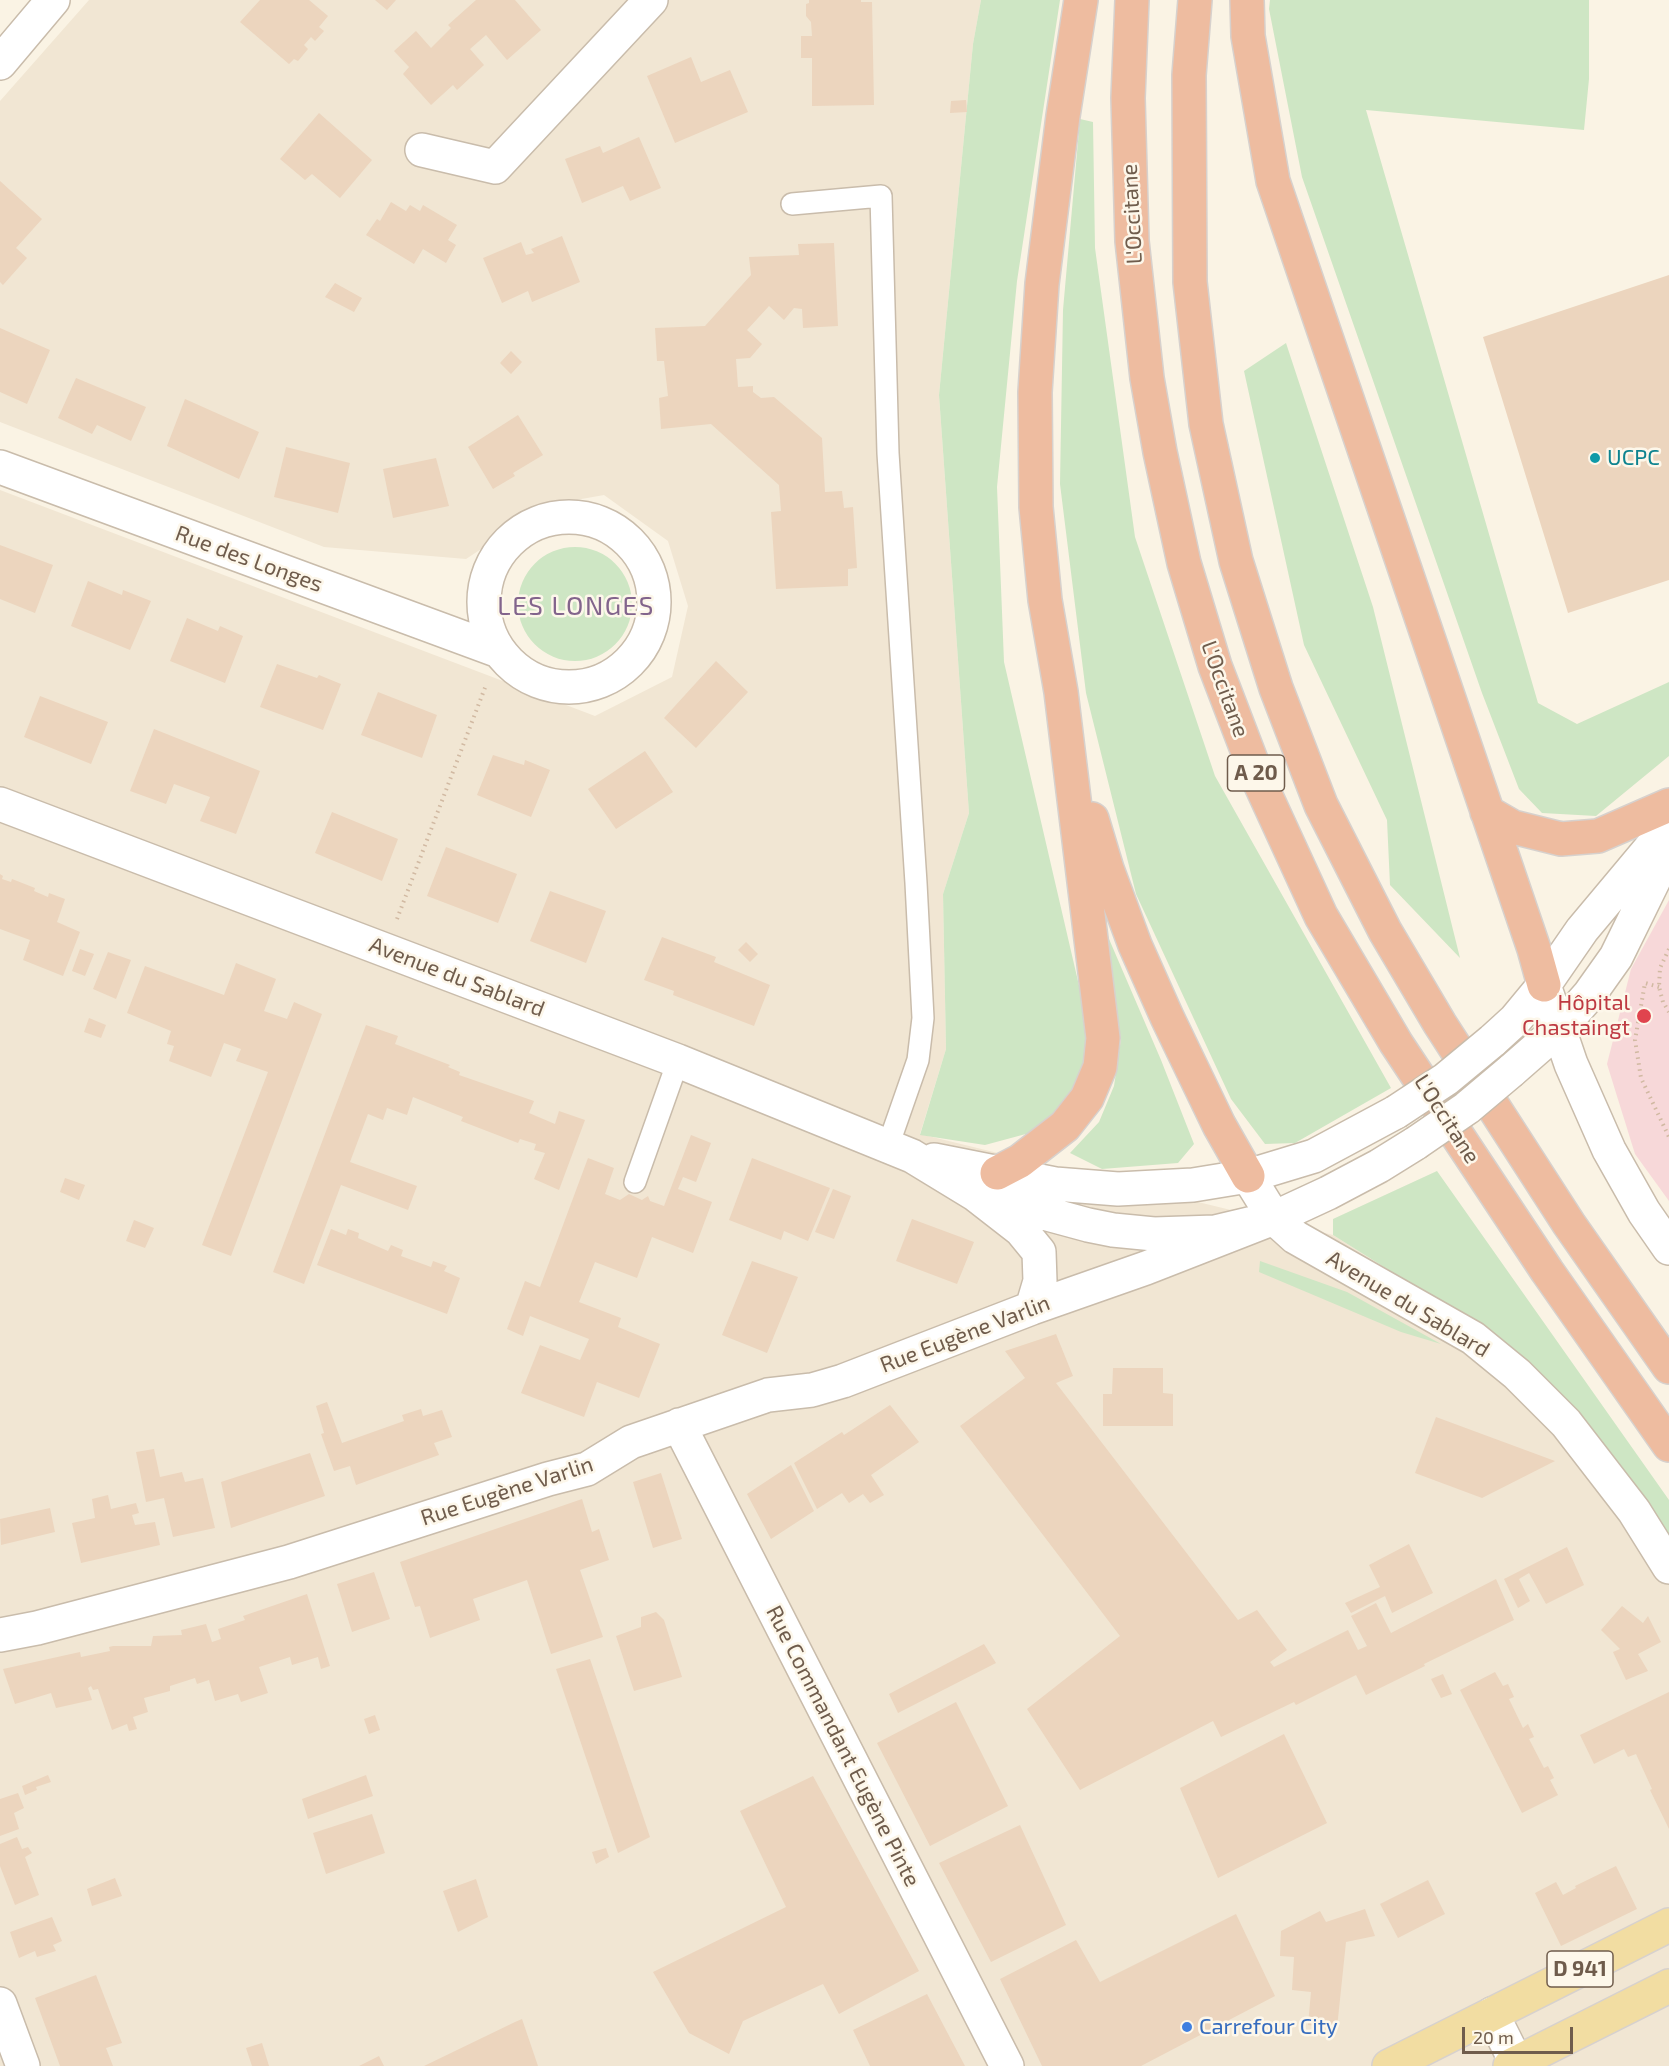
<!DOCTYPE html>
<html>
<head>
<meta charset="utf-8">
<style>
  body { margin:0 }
  #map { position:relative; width:1669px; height:2066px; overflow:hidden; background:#faf3e4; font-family:"Exo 2",sans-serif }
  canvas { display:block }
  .scale { position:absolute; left:1462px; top:2027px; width:111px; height:27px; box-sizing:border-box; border:3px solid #6f5c4c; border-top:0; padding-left:8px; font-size:18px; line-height:21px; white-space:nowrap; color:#6f5c4c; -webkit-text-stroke:4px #fdf7ea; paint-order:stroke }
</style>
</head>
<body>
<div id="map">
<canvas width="1669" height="2066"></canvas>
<div class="scale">20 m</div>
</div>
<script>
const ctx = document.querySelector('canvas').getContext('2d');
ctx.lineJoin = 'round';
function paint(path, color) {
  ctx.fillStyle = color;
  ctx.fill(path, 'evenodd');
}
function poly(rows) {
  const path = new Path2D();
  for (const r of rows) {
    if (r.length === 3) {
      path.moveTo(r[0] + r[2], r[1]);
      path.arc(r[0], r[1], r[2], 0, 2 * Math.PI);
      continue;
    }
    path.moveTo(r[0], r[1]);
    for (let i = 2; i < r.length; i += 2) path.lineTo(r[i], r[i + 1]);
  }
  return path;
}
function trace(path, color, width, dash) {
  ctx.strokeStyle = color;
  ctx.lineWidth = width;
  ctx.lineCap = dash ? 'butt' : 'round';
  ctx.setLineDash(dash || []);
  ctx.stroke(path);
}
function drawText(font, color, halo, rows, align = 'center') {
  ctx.font = font + ' "Exo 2",sans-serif';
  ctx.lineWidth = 5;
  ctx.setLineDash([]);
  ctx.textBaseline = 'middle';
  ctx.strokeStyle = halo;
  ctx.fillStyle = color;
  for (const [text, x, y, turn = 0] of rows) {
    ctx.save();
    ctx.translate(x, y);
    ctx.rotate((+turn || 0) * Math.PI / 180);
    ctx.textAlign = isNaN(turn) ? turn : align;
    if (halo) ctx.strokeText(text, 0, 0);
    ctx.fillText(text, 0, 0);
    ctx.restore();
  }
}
const residential = poly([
  [89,0,981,0,973,44,939,395,969,813,943,894,946,1049,920,1134,1333,1235,1513,1348,1569,1402,1612,1458,1669,1542,1669,2066,0,2066,0,490,595,716,672,677,688,606,668,541,604,495,548,505,466,559,324,547,0,422,0,101]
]);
const medical = poly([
  [1669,900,1669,1201,1635,1154,1607,1064,1631,969]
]);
const green = poly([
  [981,0,1060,0,1017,281,997,487,1004,662,1090,1033,1081,1095,1048,1128,985,1145,920,1135,946,1049,943,894,969,813,939,395,973,44],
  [1270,0,1589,0,1589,79,1584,130,1366,110,1538,703,1577,724,1669,682,1669,756,1596,816,1542,813,1519,789,1482,693,1302,177,1269,9],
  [1080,119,1093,122,1095,248,1135,537,1215,776,1391,1088,1295,1143,1265,1144,1231,1099,1136,894,1086,693,1060,484,1063,310],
  [1286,343,1373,607,1460,958,1390,885,1387,820,1304,645,1244,371],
  [575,604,57],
  [1097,911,1161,1060,1194,1144,1178,1163,1102,1169,1070,1153,1099,1122,1114,1086,1121,1039],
  [1437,1171,1669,1500,1669,1542,1612,1458,1569,1402,1513,1348,1333,1235,1333,1219],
  [1260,1261,1347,1292,1441,1344,1401,1332,1259,1272]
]);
const building = poly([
  [260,0,309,0,328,16,319,27,324,31,315,41,311,37,304,45,308,49,298,61,294,59,289,64,240,22],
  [375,0,396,0,387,10],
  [476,0,515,0,541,30,507,60,486,35,470,49,484,65,457,90,453,85,431,105,403,74,409,67,394,51,416,31,431,48,451,28,448,25],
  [809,0,861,0,861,2,872,2,874,105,812,106,812,58,801,58,801,36,812,36,811,22,806,16,806,4,809,3],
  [691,57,701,82,730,70,748,112,675,143,647,76],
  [966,100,967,112,950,113,951,101],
  [319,113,372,160,340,198,312,174,305,180,280,159],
  [639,137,661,188,630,201,623,186,582,203,565,159,600,146,603,153],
  [0,181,42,219,16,248,27,258,3,285,0,282],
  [391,202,406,211,410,205,420,211,423,205,457,225,448,240,456,245,446,263,423,249,414,264,366,235,377,219,380,221],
  [562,236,580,282,532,302,528,291,502,303,483,258,521,242,526,255,534,253,531,249],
  [834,243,838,326,803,328,802,309,794,308,784,320,769,306,747,330,762,344,750,358,736,359,738,387,753,386,753,392,761,398,774,397,822,438,825,492,842,491,844,508,853,507,857,568,848,569,848,586,776,589,771,512,781,511,779,485,711,424,661,429,659,398,668,396,664,361,657,361,655,328,705,326,751,275,749,257,799,255,798,244],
  [1669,275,1669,580,1568,613,1483,337],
  [335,283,362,298,354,312,325,297],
  [0,328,50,350,27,404,0,392],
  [511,351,522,362,511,374,500,363],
  [76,378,146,407,131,441,97,425,92,434,58,418],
  [185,399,259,432,239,479,167,446],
  [518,415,543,455,513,473,515,476,493,489,468,447],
  [286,447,350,463,338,513,274,497],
  [436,458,449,506,393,518,383,469],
  [0,545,53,565,35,613,0,599],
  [88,581,122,595,123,590,151,601,130,650,71,626],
  [187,618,218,631,220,626,243,636,225,683,170,661],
  [716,661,748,692,696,748,664,718],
  [277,664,317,678,319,675,341,684,323,730,260,707],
  [378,692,437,715,422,758,361,735],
  [40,696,108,722,91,764,24,737],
  [154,729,260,771,236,834,200,821,210,797,174,784,166,804,130,791],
  [645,751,673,792,616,829,588,789],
  [493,755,524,765,525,760,550,770,531,817,477,795],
  [332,812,398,839,382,881,315,853],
  [446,847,517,874,498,923,427,896],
  [0,874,3,876,2,879,11,882,12,879,35,888,34,891,48,897,49,893,65,899,57,922,80,932,63,976,23,960,30,940,0,929],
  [550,891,606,911,586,963,530,941],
  [662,937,716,957,714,962,770,985,754,1026,673,995,674,991,644,980],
  [746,942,758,954,750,962,738,950],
  [80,949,94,954,85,976,72,971],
  [108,952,131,960,116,999,93,989],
  [236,963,276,979,264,1011,287,1019,294,1002,322,1014,231,1256,202,1245,268,1072,236,1061,241,1049,224,1043,211,1077,169,1061,174,1046,167,1044,171,1031,127,1013,145,966,224,995],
  [89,1018,106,1025,101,1038,84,1032],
  [366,1025,398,1036,395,1044,450,1065,448,1067,460,1072,459,1075,534,1101,529,1113,555,1124,559,1111,585,1120,559,1190,534,1179,545,1153,534,1150,536,1144,520,1139,518,1143,461,1121,463,1117,413,1097,407,1115,387,1108,383,1120,368,1114,350,1162,417,1186,408,1210,341,1185,304,1284,273,1272],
  [691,1135,711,1143,696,1182,683,1177,678,1189,712,1202,693,1253,652,1237,637,1278,595,1262,579,1302,621,1318,618,1327,660,1344,639,1398,597,1382,584,1417,521,1393,540,1345,580,1360,589,1339,530,1316,523,1336,507,1329,525,1281,540,1287,588,1158,614,1168,605,1194,620,1200,629,1194,642,1200,648,1196,650,1201,664,1206],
  [752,1158,830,1188,808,1241,784,1231,781,1240,729,1220],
  [65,1178,85,1185,79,1200,60,1192],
  [833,1189,851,1196,834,1239,815,1232],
  [912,1219,974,1242,957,1284,896,1261],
  [134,1220,154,1228,145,1248,126,1241],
  [331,1229,346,1235,348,1229,359,1233,358,1238,388,1251,391,1245,403,1250,401,1256,431,1267,433,1261,447,1266,444,1271,460,1278,447,1314,317,1265],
  [752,1261,798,1277,767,1353,722,1335],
  [1056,1334,1073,1376,1056,1383,1238,1620,1257,1610,1287,1650,1270,1662,1274,1667,1348,1630,1358,1650,1367,1646,1351,1616,1376,1603,1391,1633,1496,1579,1514,1620,1424,1664,1425,1666,1366,1695,1356,1675,1296,1705,1294,1702,1221,1737,1213,1721,1080,1790,1027,1709,1120,1636,960,1426,1025,1378,1005,1351],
  [1113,1368,1163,1368,1163,1393,1173,1394,1173,1426,1103,1426,1103,1394,1112,1394],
  [327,1402,342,1443,404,1421,402,1415,421,1409,423,1416,442,1410,452,1437,434,1443,439,1455,356,1485,350,1466,334,1471,321,1434,324,1433,316,1406],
  [890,1405,919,1442,871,1475,884,1495,870,1503,863,1494,849,1503,842,1493,817,1509,794,1463,842,1432,844,1435],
  [1436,1417,1555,1461,1482,1498,1415,1473],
  [154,1449,160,1477,182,1472,185,1482,203,1478,215,1528,173,1537,164,1498,146,1502,136,1452],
  [310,1453,325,1496,231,1528,221,1482],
  [791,1465,814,1511,771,1539,747,1494],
  [661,1473,682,1539,653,1548,633,1482],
  [108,1495,111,1509,136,1503,139,1513,132,1515,135,1525,155,1522,160,1545,81,1563,72,1523,95,1518,92,1499],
  [582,1499,592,1532,599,1529,609,1560,580,1570,603,1637,551,1654,527,1580,473,1599,480,1620,430,1638,420,1606,415,1607,400,1562],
  [50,1508,55,1532,1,1545,0,1519],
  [1409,1544,1433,1593,1392,1613,1385,1596,1351,1613,1345,1603,1380,1587,1369,1565],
  [1567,1547,1584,1585,1546,1604,1529,1573,1519,1579,1530,1601,1518,1608,1504,1579],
  [374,1572,390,1619,352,1632,337,1584],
  [307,1594,330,1666,321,1669,318,1657,292,1665,290,1657,259,1667,268,1693,241,1702,238,1694,215,1701,209,1680,197,1684,195,1678,170,1686,170,1691,144,1698,148,1712,133,1717,137,1729,129,1731,127,1724,112,1730,98,1689,93,1690,91,1686,88,1688,92,1700,56,1708,51,1693,15,1704,3,1669,80,1652,81,1657,110,1651,109,1647,113,1646,151,1646,153,1636,182,1635,181,1630,206,1624,212,1642,221,1639,218,1629,245,1620,243,1616],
  [1622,1606,1643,1623,1648,1616,1661,1642,1638,1654,1648,1671,1626,1680,1613,1652,1620,1649,1601,1630],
  [656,1612,664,1620,682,1677,634,1691,616,1636,641,1627,641,1617],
  [984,1644,996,1663,898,1713,889,1694],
  [590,1659,650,1837,618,1853,556,1669],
  [1495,1672,1503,1686,1508,1684,1514,1697,1509,1699,1523,1728,1528,1724,1534,1737,1529,1739,1544,1768,1548,1766,1554,1778,1550,1780,1558,1795,1522,1813,1460,1690],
  [1443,1674,1452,1694,1441,1698,1431,1679],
  [1669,1692,1669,1829,1650,1790,1652,1789,1636,1754,1628,1757,1624,1749,1594,1764,1580,1735],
  [956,1702,1008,1806,930,1846,877,1743],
  [375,1715,380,1730,369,1734,364,1719],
  [1284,1734,1327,1823,1218,1878,1180,1788],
  [48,1775,51,1782,36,1787,37,1790,25,1795,22,1786],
  [366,1775,373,1796,308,1819,302,1799],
  [813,1776,919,1971,839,2014,823,1984,743,2021,729,2054,689,2033,653,1972,786,1907,740,1811],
  [18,1793,24,1808,14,1813,19,1829,0,1836,0,1799],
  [372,1814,385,1853,326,1874,313,1833],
  [1020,1825,1066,1925,991,1962,939,1863],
  [17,1837,22,1849,28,1847,32,1853,25,1857,39,1895,15,1905,0,1866,0,1844],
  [606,1848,609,1857,596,1864,592,1852],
  [1616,1866,1637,1909,1561,1946,1535,1893,1556,1882,1563,1895,1576,1888,1575,1886],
  [115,1878,122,1896,92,1906,87,1889],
  [476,1879,488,1917,458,1932,443,1891],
  [1428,1880,1445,1914,1398,1938,1380,1904],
  [1365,1909,1375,1936,1346,1942,1337,2028,1308,2025,1311,1992,1292,1990,1294,1957,1280,1956,1281,1931,1320,1911,1326,1922],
  [1236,1914,1275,1996,1141,2066,1042,2066,1000,1979,1076,1940,1100,1982],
  [52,1917,62,1941,53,1945,56,1951,37,1957,35,1951,19,1958,10,1932],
  [96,1975,122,2043,106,2048,113,2066,60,2066,35,1998],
  [927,1994,965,2066,870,2066,853,2030],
  [522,2019,538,2066,424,2066,515,2022],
  [262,2043,269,2066,252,2066,246,2048],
  [379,2056,384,2066,359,2066]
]);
const path = poly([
  [397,919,486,685],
  [1669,949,1660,968,1659,987,1663,1002,1669,1012],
  [1659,987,1645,983,1635,1040,1641,1078,1669,1137]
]);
const service = poly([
  [792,204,881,196,888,453,916,883,923,1018,918,1060,888,1146],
  [635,1182,678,1061]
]);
const minor = poly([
  [422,150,495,167,651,0],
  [0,467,499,651],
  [569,602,85],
  [1492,2014,1518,2066]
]);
const tertiary = poly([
  [0,63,53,0],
  [0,804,678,1061,912,1156,976,1195,1021,1230,1039,1252,1040,1281,1032,1308],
  [1544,985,1571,1064,1609,1150,1644,1212,1669,1248],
  [1492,1041,1515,1020,1544,985,1582,930,1669,826],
  [1511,1071,1559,1029,1589,995,1616,957,1669,849],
  [934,1160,1055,1184,1118,1189,1193,1185,1248,1176,1314,1156,1396,1112],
  [1248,1176,1274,1218,1295,1237,1473,1338,1517,1374,1566,1423,1634,1511,1669,1567],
  [992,1199,1088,1225,1113,1230,1154,1234,1215,1232,1274,1218,1328,1193,1379,1166,1416,1143],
  [679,1425,1007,2066],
  [0,1635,37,1628,289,1562,548,1479,587,1469,631,1442,768,1395,812,1390,843,1381,1032,1308,1146,1268,1274,1218],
  [0,2004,23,2066]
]);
const primary = poly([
  [1389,2066,1669,1925],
  [1510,2066,1669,1986]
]);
const motorway = poly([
  [1132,0,1128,98,1132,241,1147,378,1160,452,1184,563,1215,666,1259,781,1321,916,1396,1043,1547,1271,1669,1445],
  [1195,0,1189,75,1190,282,1206,424,1236,561,1276,688,1321,805,1385,931,1440,1024,1569,1224,1669,1367],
  [1247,0,1248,36,1273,181,1534,949,1544,985],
  [1487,812,1513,827,1561,839,1598,836,1669,805],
  [1092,819,1107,869,1135,945,1167,1017,1219,1125,1248,1176],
  [997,1173,1020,1161,1065,1126,1087,1098,1100,1067,1103,1038,1061,692,1045,600,1036,507,1035,392,1042,284,1063,116,1081,0]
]);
const tertiaryBridge = poly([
  [1396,1112,1446,1079,1492,1041],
  [1416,1143,1467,1108,1511,1071]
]);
const markers = [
  [1595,458,6,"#0f9aa8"],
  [1644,1016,8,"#e0444e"],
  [1187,2027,6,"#3f7fe0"]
];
const shields = [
  [1256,773,57],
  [1580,1969,66]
];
const shieldNames = [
  ["A 20",1256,773],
  ["D 941",1580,1969]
];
const streetNames = [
  ["L'Occitane",1132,214,-93],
  ["Rue des Longes",249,559,20],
  ["L'Occitane",1225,689,70],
  ["Avenue du Sablard",457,977,21],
  ["L'Occitane",1447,1119,57],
  ["Avenue du Sablard",1408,1304,31],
  ["Rue Eugène Varlin",965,1334,-21],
  ["Rue Eugène Varlin",507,1491,-18],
  ["Rue Commandant Eugène Pinte",843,1746,63]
];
const cultureNames = [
  ["UCPC",1607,458]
];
const healthNames = [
  ["Hôpital",1630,1003],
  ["Chastaingt",1630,1028]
];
const shopNames = [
  ["Carrefour City",1199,2027]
];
const quarterNames = [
  ["LES LONGES",576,606]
];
paint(residential, '#f1e6d3');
paint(medical, '#f7d8d9');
paint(green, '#cee6c4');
paint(building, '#ecd5be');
trace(service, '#c9bcab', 24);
trace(minor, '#c9bcab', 36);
trace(tertiary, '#c9bcab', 36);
trace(primary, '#d7d1cd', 36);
trace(motorway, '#d7d1cd', 36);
trace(path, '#d1b9a2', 4, [1.5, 4.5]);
trace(service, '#fff', 21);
trace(minor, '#fff', 33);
trace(tertiary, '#fff', 33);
trace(primary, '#f2dda2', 33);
trace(motorway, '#eebca0', 33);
trace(tertiaryBridge, '#c9bcab', 36, []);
trace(tertiaryBridge, '#fff', 33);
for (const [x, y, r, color] of markers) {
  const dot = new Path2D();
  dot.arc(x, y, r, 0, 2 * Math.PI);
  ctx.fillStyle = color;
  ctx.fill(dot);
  trace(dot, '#fdf7ea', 2);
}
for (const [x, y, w] of shields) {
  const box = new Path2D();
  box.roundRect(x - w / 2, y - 18, w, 36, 4.5);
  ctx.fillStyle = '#fdf7ea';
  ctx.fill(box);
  trace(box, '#6f5c4c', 1.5);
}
drawText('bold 21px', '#6f5c4c', null, shieldNames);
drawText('22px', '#6f5c4c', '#fdf7ea', streetNames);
drawText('22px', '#0d838f', '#fdf7ea', cultureNames, 'left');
drawText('22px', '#be3a42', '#fdf7ea', healthNames, 'right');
drawText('22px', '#366cbe', '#fdf7ea', shopNames, 'left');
ctx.letterSpacing = '1.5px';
drawText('26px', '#82648c', '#fdf7ea', quarterNames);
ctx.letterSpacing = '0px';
</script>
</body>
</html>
